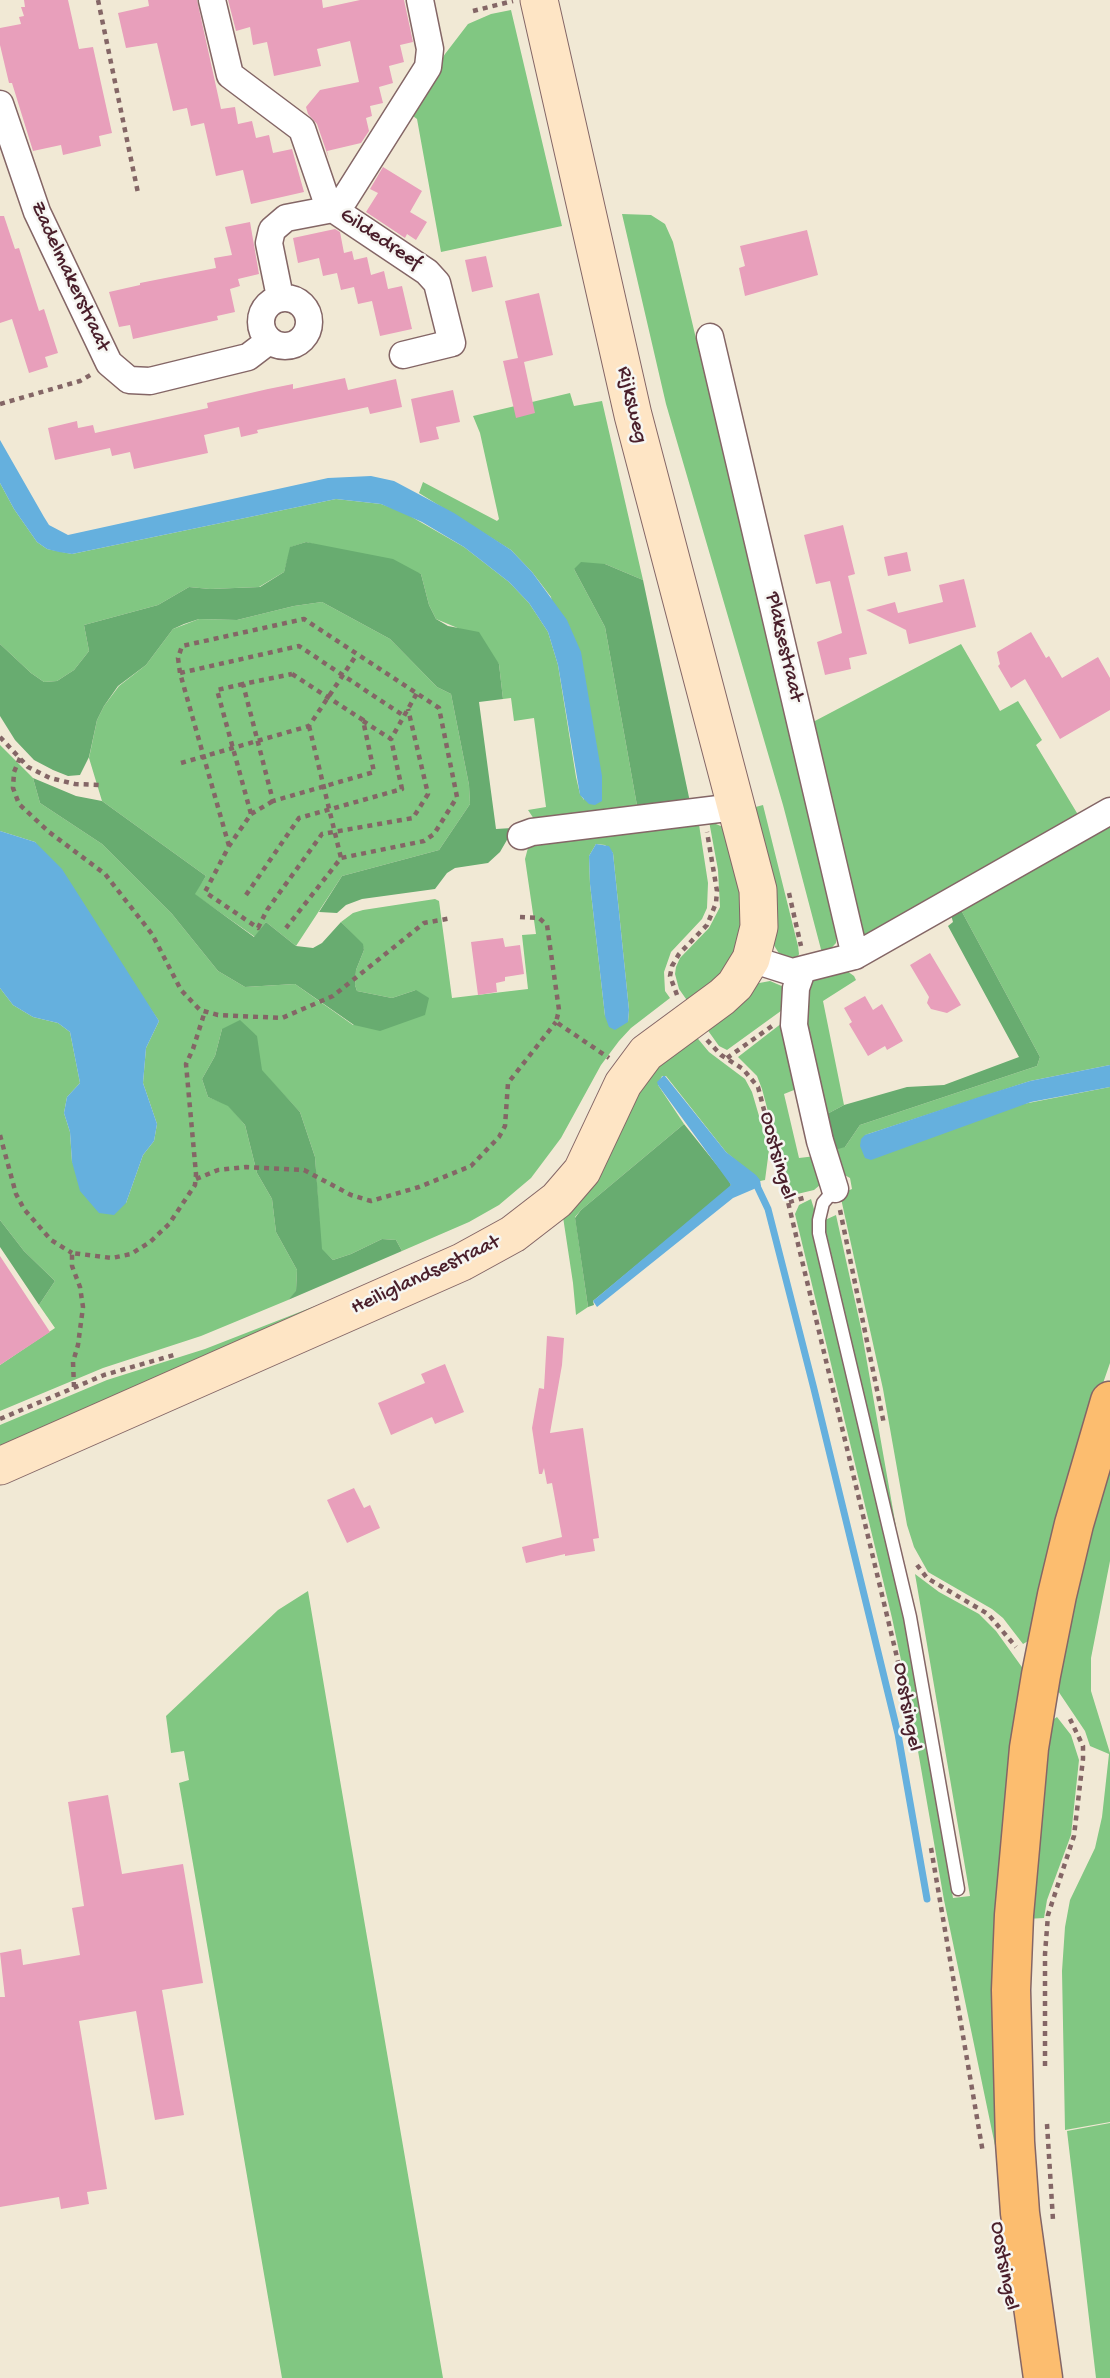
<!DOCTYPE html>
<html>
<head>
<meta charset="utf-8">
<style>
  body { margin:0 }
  canvas { display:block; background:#f1e9d5 }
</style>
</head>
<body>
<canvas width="1110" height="2378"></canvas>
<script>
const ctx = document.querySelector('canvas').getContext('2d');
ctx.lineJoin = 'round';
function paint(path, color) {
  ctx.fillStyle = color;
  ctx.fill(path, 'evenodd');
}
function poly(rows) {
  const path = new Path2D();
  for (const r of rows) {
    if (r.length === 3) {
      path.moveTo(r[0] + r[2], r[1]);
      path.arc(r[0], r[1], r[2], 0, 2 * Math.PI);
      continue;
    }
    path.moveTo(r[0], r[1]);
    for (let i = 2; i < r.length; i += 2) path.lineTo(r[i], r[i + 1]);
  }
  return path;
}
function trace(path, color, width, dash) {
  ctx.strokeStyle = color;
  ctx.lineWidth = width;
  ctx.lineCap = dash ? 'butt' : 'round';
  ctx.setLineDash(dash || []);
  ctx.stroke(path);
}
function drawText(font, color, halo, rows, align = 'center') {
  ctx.font = font + ' "Gochi Hand",sans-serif';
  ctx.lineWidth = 5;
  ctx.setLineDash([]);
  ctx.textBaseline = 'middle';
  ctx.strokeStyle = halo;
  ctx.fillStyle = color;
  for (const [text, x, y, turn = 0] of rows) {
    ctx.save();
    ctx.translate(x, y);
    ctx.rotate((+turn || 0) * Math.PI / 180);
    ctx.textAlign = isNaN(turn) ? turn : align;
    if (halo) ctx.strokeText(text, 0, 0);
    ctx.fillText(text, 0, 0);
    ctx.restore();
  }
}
const green = poly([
  [511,10,562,226,441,252,417,119,409,113,445,54,468,24,491,14],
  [622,214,651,215,665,224,673,242,837,930,836,943,823,957,783,805,666,404],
  [570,393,574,406,602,401,643,580,605,564,574,569,605,627,638,811,534,819,528,810,546,807,534,718,514,721,511,698,503,699,499,664,460,629,436,619,429,605,421,574,306,542,291,547,284,572,259,587,210,589,189,587,158,605,84,625,89,651,74,670,57,681,44,682,31,673,0,644,0,483,14,509,37,542,47,549,72,554,336,499,381,504,403,512,464,547,509,582,529,603,548,632,558,665,576,777,580,794,584,800,551,597,532,572,511,550,419,493,423,482,497,521,499,519,480,433,473,416],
  [322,602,390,639,437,687,451,694,469,785,470,804,439,850,342,876,296,946,266,922,255,937,194,894,206,876,102,801,89,758,97,720,104,706,119,686,146,665,173,629,199,619,237,620,294,606],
  [961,644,1000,711,1018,701,1042,740,1036,745,1080,818,865,939,813,722],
  [0,745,33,778,40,803,102,844,172,914,218,971,245,987,295,984,353,1025,416,990,392,998,357,991,355,985,356,970,364,950,362,944,341,922,353,913,363,910,435,899,439,901,452,998,528,989,522,935,536,934,525,859,529,844,698,818,708,883,707,908,702,919,671,952,664,972,665,991,670,998,631,1028,619,1041,601,1065,561,1138,531,1178,499,1205,469,1222,402,1251,396,1240,382,1239,351,1254,333,1260,321,1249,315,1157,300,1112,261,1070,256,1035,222,1029,215,1056,202,1079,208,1097,228,1105,245,1125,257,1173,272,1199,276,1232,297,1270,296,1292,288,1300,201,1336,103,1368,0,1411,0,1365,55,1328,39,1305,55,1281,24,1251,0,1220,0,988,13,1005,33,1017,58,1023,70,1032,80,1083,67,1097,64,1113,70,1132,72,1162,126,1203,143,1155,154,1141,157,1124,143,1083,146,1048,159,1021,35,842,0,831],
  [596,844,605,845,613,853,629,1010,628,1022,605,1016,590,884,589,856],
  [763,805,798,946,799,954,796,961,780,955,770,939,748,809],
  [709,821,723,827,749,899,734,965,691,1006,679,989,675,974,676,967,680,958,709,928,720,907,718,870],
  [1110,823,1110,1065,1030,1081,865,1135,1110,1087,1110,1363,1101,1389,1035,1637,1023,1644,1003,1618,992,1609,928,1572,914,1547,907,1525,883,1389,840,1194,852,1189,850,1178,841,1173,800,1014,809,980,847,971,854,976,856,980,823,1001,844,1105,827,1114,845,1147,860,1125,1037,1066,1040,1057,961,910],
  [770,981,784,987,785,1008,727,1050,719,1046,704,1025,754,984],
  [782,1023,799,1088,784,1094,799,1158,816,1156,820,1185,814,1190,793,1195,790,1194,762,1089,757,1076,738,1057],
  [694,1034,709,1052,745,1079,752,1092,769,1150,765,1180,760,1181,726,1152,666,1076,662,1076,658,1085,684,1124,581,1210,575,1217,588,1307,576,1315,573,1283,563,1217,641,1078],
  [811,1199,814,1209,813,1234,904,1618,953,1898,970,1896,915,1574,939,1592,979,1614,996,1631,1029,1677,1008,2208,944,1900,907,1688,892,1618,795,1214,799,1205],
  [836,1215,861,1328,899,1544,826,1232,825,1220],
  [410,1269,0,1458,0,1425,107,1380,205,1349],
  [1110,1441,1110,1561,1091,1658,1091,1691,1110,1753,1110,2122,1065,2130,1062,1971,1065,1927,1070,1900,1095,1848,1102,1817,1109,1754,1090,1746,1085,1731,1052,1682],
  [308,1591,341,1786,443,2378,282,2378,179,1783,189,1780,184,1751,171,1753,166,1716,278,1610],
  [1057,1717,1071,1735,1079,1760,1071,1835,1047,1900,1044,1918,1026,1919,1045,1725],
  [1110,2123,1110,2378,1096,2378,1067,2131]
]);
const forest = poly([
  [306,542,393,559,421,574,429,605,436,619,448,626,479,632,499,664,503,699,479,702,496,829,512,828,511,833,500,852,488,863,455,868,447,873,435,889,362,899,346,905,337,913,319,912,342,876,439,850,470,804,469,785,451,694,437,687,390,639,322,602,294,606,237,620,199,619,184,624,173,629,146,665,118,686,104,706,97,720,89,757,80,775,68,776,53,770,34,760,15,740,0,716,0,644,31,673,44,682,57,681,74,670,89,651,84,625,158,605,189,587,210,589,260,587,284,572,290,547],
  [581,562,605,564,643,580,690,802,638,811,605,627,574,569],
  [33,778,76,796,102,801,206,876,195,894,254,937,266,922,296,946,313,948,322,943,341,922,363,944,364,950,356,970,355,985,357,991,392,998,416,990,429,998,425,1015,380,1031,354,1025,295,984,245,987,218,971,172,914,102,844,40,803],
  [961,910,1040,1057,1037,1066,860,1125,845,1147,838,1149,835,1146,827,1114,844,1105,907,1087,944,1085,1019,1057,948,926,953,922,951,915],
  [240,1020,257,1036,262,1070,300,1112,315,1157,322,1249,333,1260,351,1254,382,1239,396,1240,402,1251,288,1300,296,1291,297,1270,276,1232,272,1199,257,1173,245,1125,228,1106,208,1097,202,1079,215,1056,222,1029],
  [684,1124,728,1179,731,1185,729,1189,593,1301,594,1305,588,1307,575,1218,581,1210],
  [0,1220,24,1251,55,1281,39,1305,0,1247]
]);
const water = poly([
  [0,440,44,517,49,525,68,535,328,478,371,476,394,481,454,513,511,550,532,572,567,620,581,652,602,776,602,801,595,805,589,804,580,795,558,665,548,632,529,603,509,582,464,547,422,522,381,504,336,499,72,554,59,552,47,549,37,542,14,509,0,483],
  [0,831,35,842,62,869,159,1021,146,1048,143,1083,157,1124,154,1141,143,1155,126,1203,114,1215,99,1213,80,1191,72,1162,70,1132,64,1113,67,1097,80,1083,70,1032,58,1023,33,1017,13,1005,0,988],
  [596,844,609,846,613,853,629,1010,628,1022,615,1030,609,1027,605,1016,590,884,589,856],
  [1110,1065,1110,1087,1031,1102,871,1160,865,1158,860,1146,861,1139,865,1135,982,1096,1030,1081],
  [663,1076,665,1076,726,1152,756,1175,760,1180,761,1186,733,1198,597,1307,593,1301,731,1185,658,1085,657,1082]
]);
const stream = poly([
  [758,1188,768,1209,814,1389,898,1734,927,1899]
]);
const building = poly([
  [24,0,68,0,79,49,93,47,112,133,99,136,101,146,63,155,61,145,33,151,12,83,9,83,0,45,0,28,21,24,19,17,24,16,21,7,25,7],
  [148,0,197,0,221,109,235,107,238,124,252,121,256,138,269,135,273,153,292,149,304,192,251,204,243,170,216,176,204,123,191,126,187,108,173,111,157,43,126,48,118,13,149,6],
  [228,0,322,0,323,8,360,0,404,0,413,42,400,45,404,62,389,66,393,83,379,87,383,103,370,106,372,116,366,118,369,131,361,143,327,151,329,159,317,124,308,114,306,107,320,90,359,82,350,41,317,49,321,66,274,76,267,42,253,45,250,27,236,31],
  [383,167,422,191,410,212,427,222,416,240,407,234,405,238,366,212,378,193,370,189],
  [0,216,4,216,15,249,19,248,39,311,44,309,58,353,45,357,48,367,29,373,12,319,0,323],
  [250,222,259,274,238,279,240,286,230,289,235,312,217,316,218,320,133,339,130,325,119,327,109,292,140,285,140,283,216,268,214,258,232,255,225,227],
  [335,229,340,232,344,253,352,251,354,260,367,257,371,275,384,271,388,289,402,286,412,329,380,336,372,301,358,304,354,287,341,290,337,273,323,276,319,258,298,263,293,238],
  [807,230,818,275,745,296,739,268,745,266,740,246],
  [486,256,493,287,472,292,465,260],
  [539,293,553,355,524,362,535,413,516,418,503,361,518,358,505,301],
  [345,378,348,390,396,379,402,407,370,414,368,407,257,430,258,433,241,437,239,427,204,435,208,453,134,469,130,452,112,456,110,448,55,460,48,428,77,421,78,428,93,425,95,433,208,408,207,403,268,389,293,384,293,389],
  [453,390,460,422,436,427,439,439,420,443,411,399],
  [843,525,855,574,848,576,867,654,849,658,851,669,825,675,817,642,842,633,830,581,816,584,804,535],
  [907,552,911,571,888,576,884,557],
  [964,579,976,627,909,644,906,630,866,610,895,602,898,613,943,602,939,585],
  [1031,632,1046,658,1049,656,1062,678,1098,657,1110,678,1110,710,1060,739,1025,679,1011,688,998,666,1000,664,997,652],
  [503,938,505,947,520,945,524,974,505,977,505,981,496,983,497,992,478,995,471,942],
  [930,953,961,1005,947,1013,931,1009,927,1003,929,997,910,965],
  [865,996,873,1010,882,1004,903,1041,887,1050,885,1046,868,1056,849,1024,852,1022,844,1008],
  [0,1256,50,1332,0,1365],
  [547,1336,564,1338,562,1365,550,1433,583,1428,599,1538,593,1539,595,1551,565,1556,565,1554,526,1563,522,1547,562,1537,552,1483,547,1484,544,1468,542,1474,539,1474,532,1428,539,1388,544,1389],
  [445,1364,464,1412,435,1424,432,1417,391,1435,378,1403,425,1383,421,1374],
  [354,1488,364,1508,370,1505,380,1528,347,1543,327,1500],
  [108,1795,122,1874,183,1864,203,1983,162,1990,184,2115,155,2120,136,2011,79,2021,107,2189,87,2192,89,2204,61,2209,59,2197,0,2207,0,1997,5,1997,0,1953,21,1949,23,1965,80,1955,72,1908,84,1906,68,1802]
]);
const path = poly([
  [98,0,138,193],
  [473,11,513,1],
  [0,404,80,381,92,374],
  [180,673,299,646,404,716],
  [292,674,363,720,374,772,273,801,243,684,292,674],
  [243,684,217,690,251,814,229,846,205,892,258,928,267,910,322,834,413,818,428,794,408,709],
  [363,721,391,739,417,693],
  [309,726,341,858],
  [0,737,28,767,50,778,75,784,100,785],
  [20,758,14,772,13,788,19,804,49,832,105,874,152,934,181,990,200,1010,218,1015,282,1018,333,996,424,923,452,918],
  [181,763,309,726,357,654],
  [251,814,273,801],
  [229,846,180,673,178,658,182,646,304,619,439,708,457,797,434,834,424,841,341,858,286,928],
  [789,893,801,946],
  [246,895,299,818,402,789,391,739],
  [520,917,539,918,547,925,559,1010,556,1022,609,1058],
  [677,995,670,976,672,966,679,954,707,925,716,903,717,891,707,832],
  [707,1040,721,1055,743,1069,758,1087,788,1202,900,1670],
  [727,1058,772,1026],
  [0,1135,16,1194,24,1209,51,1240,72,1253],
  [196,1179,218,1170,246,1167,304,1170,351,1195,371,1201,419,1187,471,1166,499,1137,505,1126,508,1083,556,1022],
  [789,1202,807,1197],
  [840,1210,884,1424],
  [74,1387,73,1362,78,1345,83,1307,80,1287,72,1266,72,1253,112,1258,131,1254,150,1242,169,1224,195,1185,196,1174,186,1064,193,1049,205,1011],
  [0,1419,104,1375,174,1355],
  [917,1565,927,1578,988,1614,1016,1647],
  [931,1848,983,2153],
  [1045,2066,1045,1954,1048,1915,1074,1836,1083,1759,1083,1746,1070,1719],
  [1047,2124,1053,2220]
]);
const lane = poly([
  [835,1189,823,1203,819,1220,819,1233,910,1617,958,1889]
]);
const street = poly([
  [212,0,230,75,302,129,327,202,333,209,427,272,437,283,452,343,403,355],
  [0,104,37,212,109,363,129,380,150,381,248,357,269,341],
  [280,297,269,243,272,230,286,218,333,209,344,200,428,67,430,49,420,0],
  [285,322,24],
  [710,337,855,956],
  [521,836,532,832,735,807],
  [751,959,792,972,855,956,1110,811],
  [802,971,796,988,794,1025,820,1141,835,1189]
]);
const secondary = poly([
  [0,1466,462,1262,513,1234,557,1200,582,1171,623,1084,646,1053,722,997,735,985,751,959,759,927,758,890,633,415,539,0]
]);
const primary = poly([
  [1043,2378,1020,2213,1015,2142,1011,1990,1014,1915,1029,1748,1041,1675,1057,1595,1074,1524,1110,1401]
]);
const streetNames = [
  ["Gildedreef",380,240,34],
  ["Zadelmakerstraat",69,277,65],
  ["Rijksweg",631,405,77],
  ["Plaksestraat",783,647,77],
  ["Oostsingel",776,1156,75],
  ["Heiliglandsestraat",426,1276,-25],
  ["Oostsingel",906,1707,80],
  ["Oostsingel",1003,2266,80]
];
paint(green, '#81c782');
paint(forest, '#68ac70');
paint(water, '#65b0de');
trace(stream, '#65b0de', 7);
paint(building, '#e89fbb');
trace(lane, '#846666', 15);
trace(street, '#846666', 29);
trace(secondary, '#846666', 39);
trace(primary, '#846666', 41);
trace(path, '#846666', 4.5, [5, 5]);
trace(lane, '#fff', 12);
trace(street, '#fff', 26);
trace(secondary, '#fee5c5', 37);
trace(primary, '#fcbd6f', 38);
drawText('21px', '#4a1f2b', '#f6f6f2', streetNames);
</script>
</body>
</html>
